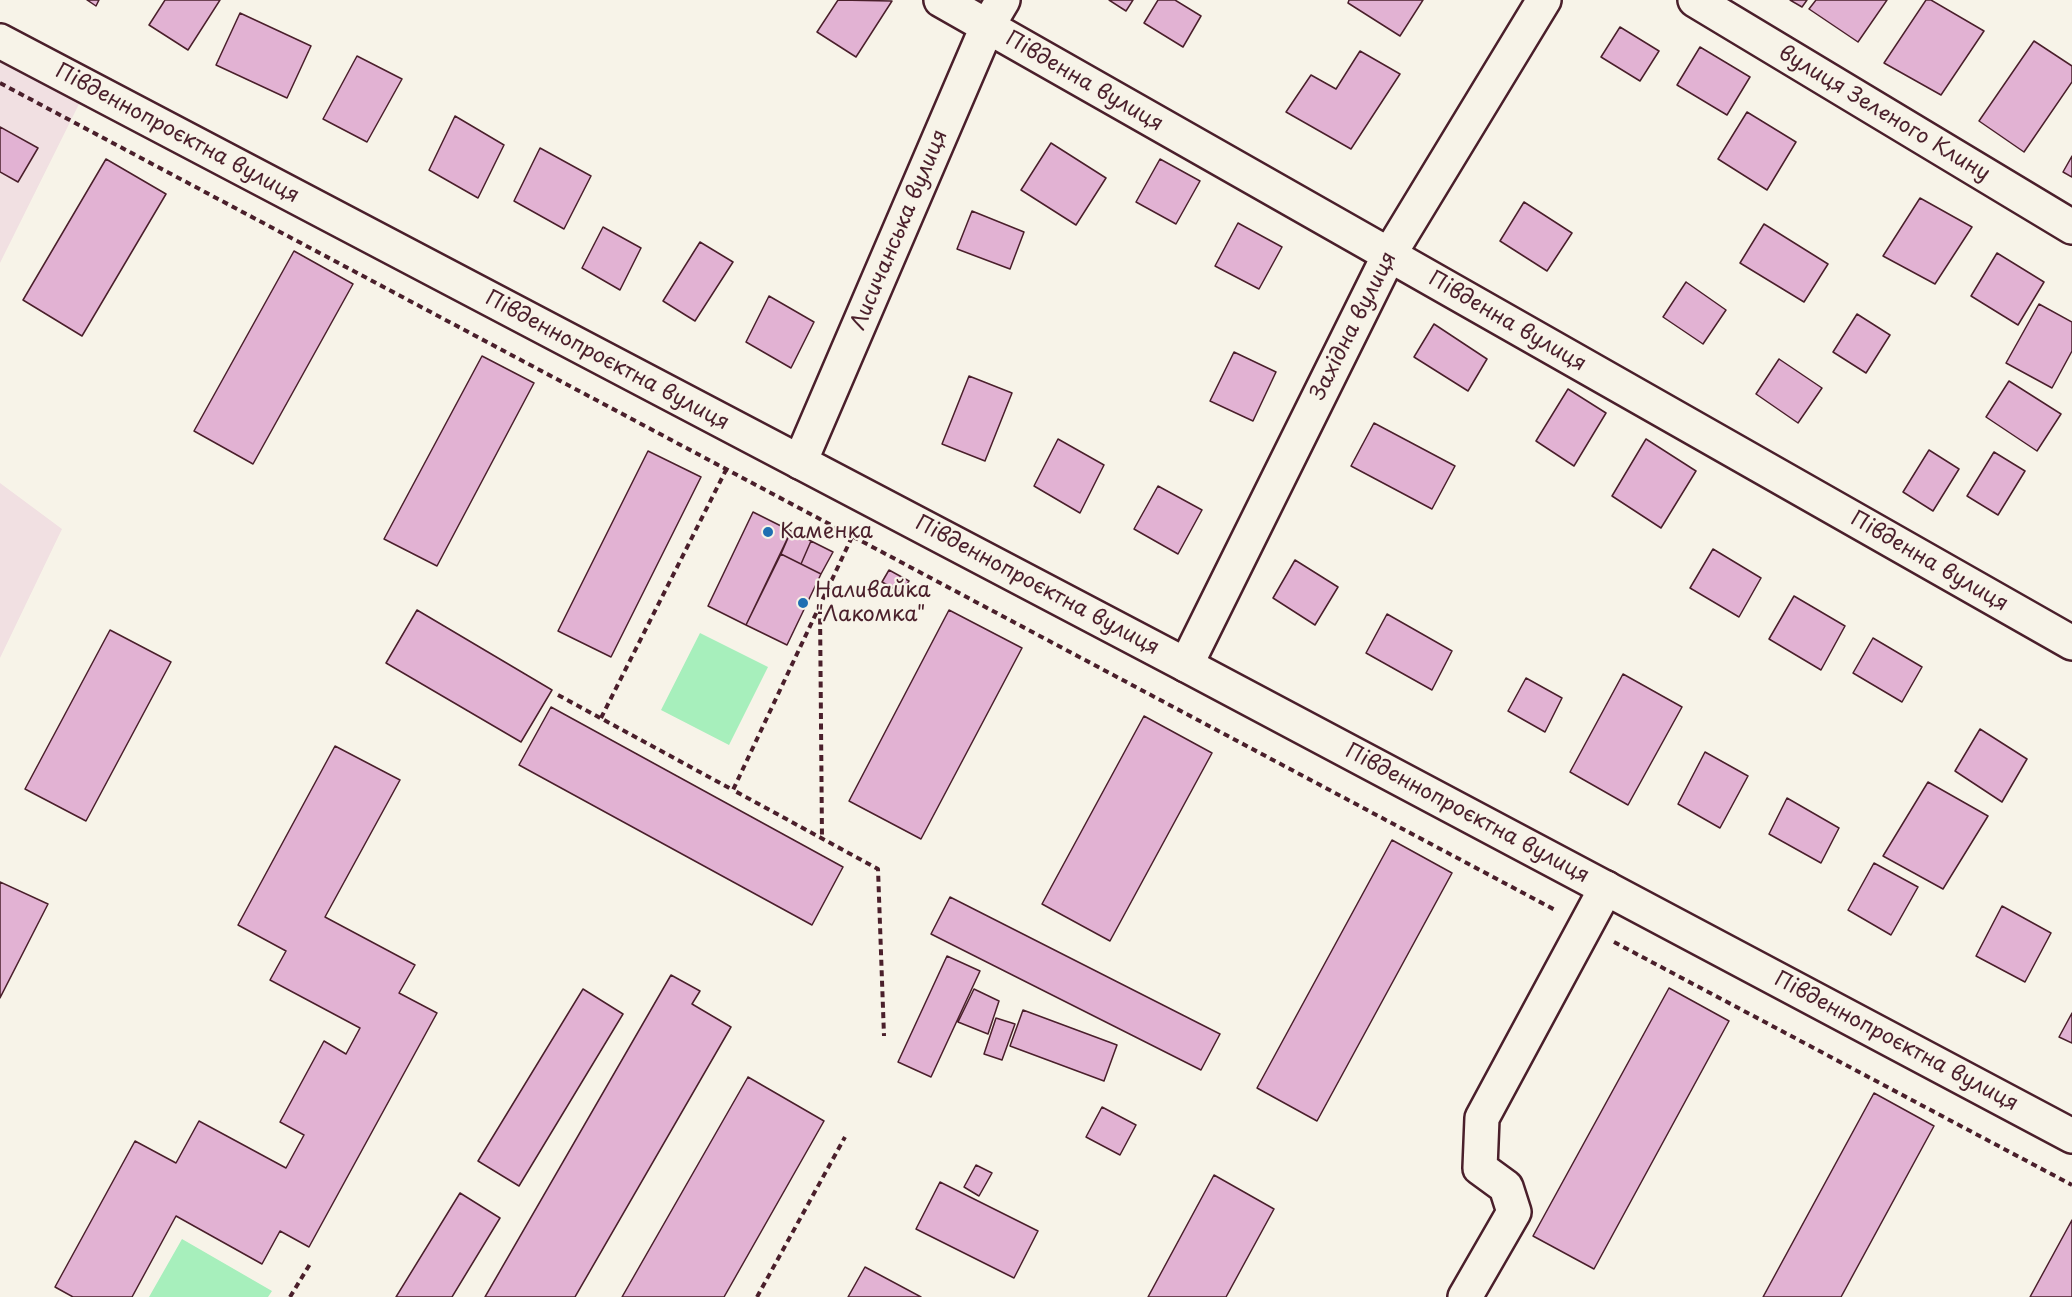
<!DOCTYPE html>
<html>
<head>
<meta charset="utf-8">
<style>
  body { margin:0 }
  canvas { display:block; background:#f7f3e8 }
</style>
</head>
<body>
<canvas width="2072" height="1297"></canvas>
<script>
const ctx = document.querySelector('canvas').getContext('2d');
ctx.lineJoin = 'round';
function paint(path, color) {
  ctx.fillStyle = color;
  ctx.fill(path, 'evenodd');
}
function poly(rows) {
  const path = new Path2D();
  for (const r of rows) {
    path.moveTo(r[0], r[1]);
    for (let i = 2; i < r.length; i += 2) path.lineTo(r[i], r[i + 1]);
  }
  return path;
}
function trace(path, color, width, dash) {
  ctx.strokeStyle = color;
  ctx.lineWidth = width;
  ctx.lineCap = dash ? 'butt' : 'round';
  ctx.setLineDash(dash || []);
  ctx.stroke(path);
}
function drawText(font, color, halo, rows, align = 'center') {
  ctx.font = font + ' "Playpen Sans",sans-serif';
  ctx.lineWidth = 4.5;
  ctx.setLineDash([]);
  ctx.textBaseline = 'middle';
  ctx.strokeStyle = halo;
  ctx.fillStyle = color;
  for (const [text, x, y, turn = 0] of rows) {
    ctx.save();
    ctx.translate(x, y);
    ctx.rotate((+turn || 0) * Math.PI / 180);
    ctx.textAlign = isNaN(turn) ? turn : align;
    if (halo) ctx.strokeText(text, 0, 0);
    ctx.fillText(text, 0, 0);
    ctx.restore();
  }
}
const built = poly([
  [0,58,81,100,0,263],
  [0,483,62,529,0,658]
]);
const green = poly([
  [700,633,768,667,729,745,661,710],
  [182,1239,272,1291,268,1297,149,1297]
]);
const building = poly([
  [87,0,99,0,96,6,87,0],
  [165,0,220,0,188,50,149,25,165,0],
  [838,0,892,1,856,57,817,32,838,0],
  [1109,0,1133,0,1126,11,1109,0],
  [1158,0,1175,0,1201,16,1183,47,1144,23,1158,0],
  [1349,0,1423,0,1400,36,1348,3,1349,0],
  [1790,0,1807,0,1802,7,1790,0],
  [1816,0,1887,0,1858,42,1809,9,1816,0],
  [1926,0,1931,0,1984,31,1941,95,1884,63,1926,0],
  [240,13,311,46,287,98,216,65,240,13],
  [1620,27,1659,51,1640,81,1601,57,1620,27],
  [2034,41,2072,66,2072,82,2024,152,1979,121,2034,41],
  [1700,47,1750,77,1727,115,1677,85,1700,47],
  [1360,51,1400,74,1351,149,1286,112,1311,75,1336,89,1360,51],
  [357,56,402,79,367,142,323,119,357,56],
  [1747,112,1796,142,1767,190,1718,159,1747,112],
  [455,116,504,145,478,198,429,170,455,116],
  [0,127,38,148,18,182,0,172,0,127],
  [1051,143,1106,178,1076,225,1021,190,1051,143],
  [540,148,591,176,564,229,514,201,540,148],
  [2072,156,2072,177,2063,172,2072,156],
  [106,159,166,194,82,336,23,300,106,159],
  [1160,159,1200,181,1176,224,1136,202,1160,159],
  [1920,198,1972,227,1935,284,1883,256,1920,198],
  [1524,202,1572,233,1547,271,1500,241,1524,202],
  [972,211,1024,232,1010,269,957,249,972,211],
  [1238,223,1282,247,1259,289,1215,266,1238,223],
  [1764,224,1828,264,1804,302,1740,263,1764,224],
  [603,227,641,248,620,290,582,268,603,227],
  [700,242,733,262,695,321,663,301,700,242],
  [294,251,353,284,253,464,194,431,294,251],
  [1997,253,2044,282,2018,325,1971,296,1997,253],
  [1686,282,1726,310,1703,344,1663,317,1686,282],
  [769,296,814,322,791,368,746,342,769,296],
  [2039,304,2072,322,2072,351,2052,388,2006,363,2039,304],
  [1857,314,1890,335,1866,373,1833,352,1857,314],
  [1434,324,1487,359,1468,391,1414,357,1434,324],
  [1234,352,1276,372,1253,421,1210,401,1234,352],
  [482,356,534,383,437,566,384,539,482,356],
  [1779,359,1822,388,1798,423,1756,394,1779,359],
  [969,376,1012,393,985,461,942,444,969,376],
  [2009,381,2061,414,2037,451,1986,417,2009,381],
  [1568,389,1606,413,1574,466,1536,441,1568,389],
  [1374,423,1455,466,1432,509,1351,466,1374,423],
  [1058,439,1104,465,1080,513,1034,486,1058,439],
  [1646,439,1696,471,1661,528,1612,496,1646,439],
  [1929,450,1959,469,1933,511,1903,492,1929,450],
  [648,451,701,477,611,657,558,631,648,451],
  [1994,452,2025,471,1998,515,1967,496,1994,452],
  [1158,486,1202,510,1178,554,1134,529,1158,486],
  [753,512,791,531,746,625,708,606,753,512],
  [791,531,811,541,801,564,781,554,791,531],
  [811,541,833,552,821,574,801,564,811,541],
  [1713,549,1761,578,1739,617,1690,588,1713,549],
  [781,554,821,574,787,645,746,625,781,554],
  [1295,560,1338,587,1315,625,1273,598,1295,560],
  [889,570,909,581,902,593,882,582,889,570],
  [1794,596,1845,626,1821,670,1769,639,1794,596],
  [417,610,552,690,521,742,386,663,417,610],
  [949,610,1022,648,921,839,849,801,949,610],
  [1387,614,1452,651,1432,690,1366,653,1387,614],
  [110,630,171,662,86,821,25,789,110,630],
  [1873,638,1922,667,1902,702,1853,673,1873,638],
  [1623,674,1682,707,1628,805,1570,772,1623,674],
  [1526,678,1562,698,1545,732,1508,711,1526,678],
  [551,707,843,867,812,925,519,765,551,707],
  [1144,716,1212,753,1110,941,1042,904,1144,716],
  [1980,729,2027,759,2002,802,1955,771,1980,729],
  [335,746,400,780,325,917,415,965,399,993,437,1013,309,1247,280,1231,262,1264,176,1216,132,1297,73,1297,55,1287,135,1141,176,1163,199,1121,286,1168,304,1135,280,1122,324,1041,346,1054,360,1028,270,980,286,951,238,925,335,746],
  [1705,752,1748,776,1720,828,1678,804,1705,752],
  [1928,782,1988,816,1943,889,1883,856,1928,782],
  [1787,798,1839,828,1821,863,1769,834,1787,798],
  [1392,840,1452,873,1317,1121,1257,1088,1392,840],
  [1874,863,1918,887,1891,935,1848,910,1874,863],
  [0,882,48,904,0,998,0,882],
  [950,897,1220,1034,1201,1070,931,934,950,897],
  [2002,906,2051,933,2025,982,1976,956,2002,906],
  [947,956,980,971,931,1077,898,1062,947,956],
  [671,975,700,991,692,1004,731,1027,575,1297,485,1297,671,975],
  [1669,988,1729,1021,1594,1269,1533,1236,1669,988],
  [583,989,623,1014,519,1186,478,1161,583,989],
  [974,989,999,1001,988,1034,958,1022,974,989],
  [1023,1010,1117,1045,1104,1081,1010,1046,1023,1010],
  [2072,1013,2072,1043,2059,1037,2072,1013],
  [996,1018,1015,1024,1002,1060,984,1054,996,1018],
  [748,1077,824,1121,724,1297,622,1297,748,1077],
  [1874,1093,1934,1126,1841,1297,1763,1297,1874,1093],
  [1102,1107,1136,1125,1120,1155,1086,1137,1102,1107],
  [976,1165,992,1173,979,1196,964,1187,976,1165],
  [1214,1175,1274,1209,1226,1297,1148,1297,1214,1175],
  [940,1182,1038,1231,1014,1278,916,1229,940,1182],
  [460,1193,500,1218,452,1297,396,1297,460,1193],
  [2072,1220,2072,1297,2030,1297,2072,1220],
  [865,1267,921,1297,848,1297,865,1267]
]);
const path = poly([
  [0,83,1557,911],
  [852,537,733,790,878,869,884,1036],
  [820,608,822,838],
  [558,695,733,790],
  [601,718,726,470],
  [1614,942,2072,1185],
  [290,1297,310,1264],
  [757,1297,845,1137]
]);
const minor = poly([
  [941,0,2072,643],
  [1695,0,2072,227],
  [800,462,987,27,1003,0],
  [1186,665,1389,255,1544,0],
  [1465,1297,1514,1212,1506,1187,1480,1168,1482,1118,1606,888]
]);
const major = poly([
  [0,41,1186,665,2072,1136]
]);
const markers = [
  [768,532,6,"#1f6fb2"],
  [803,603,6,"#1f6fb2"]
];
const streetNames = [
  ["Південна вулиця",1084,82,30],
  ["вулиця Зеленого Клину",1884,114,31],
  ["Південнопроєктна вулиця",177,134,28],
  ["Лисичанська вулиця",900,230,-67],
  ["Південна вулиця",1507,322,30],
  ["Західна вулиця",1354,326,-63],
  ["Південнопроєктна вулиця",607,361,28],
  ["Південна вулиця",1929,562,30],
  ["Південнопроєктна вулиця",1037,586,28],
  ["Південнопроєктна вулиця",1467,814,28],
  ["Південнопроєктна вулиця",1896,1042,28]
];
const poiNames = [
  ["Каменка",780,532],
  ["Наливайка",815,591],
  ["\"Лакомка\"",815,615]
];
paint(built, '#f1e0e2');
paint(green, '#a7efbc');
paint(building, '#e2b2d3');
trace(building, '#4a1f2b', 1.5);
trace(minor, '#4a1f2b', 38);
trace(major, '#4a1f2b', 38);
trace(path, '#4a1f2b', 4, [6, 4.5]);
trace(minor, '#f7f3e8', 33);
trace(major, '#f7f3e8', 33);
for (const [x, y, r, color] of markers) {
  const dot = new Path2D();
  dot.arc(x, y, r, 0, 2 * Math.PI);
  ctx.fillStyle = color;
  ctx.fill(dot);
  trace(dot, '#f7f3e8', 2);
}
drawText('21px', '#4a1f2b', '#f7f3e8', streetNames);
drawText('21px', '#4a1f2b', '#f7f3e8', poiNames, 'left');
</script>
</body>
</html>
